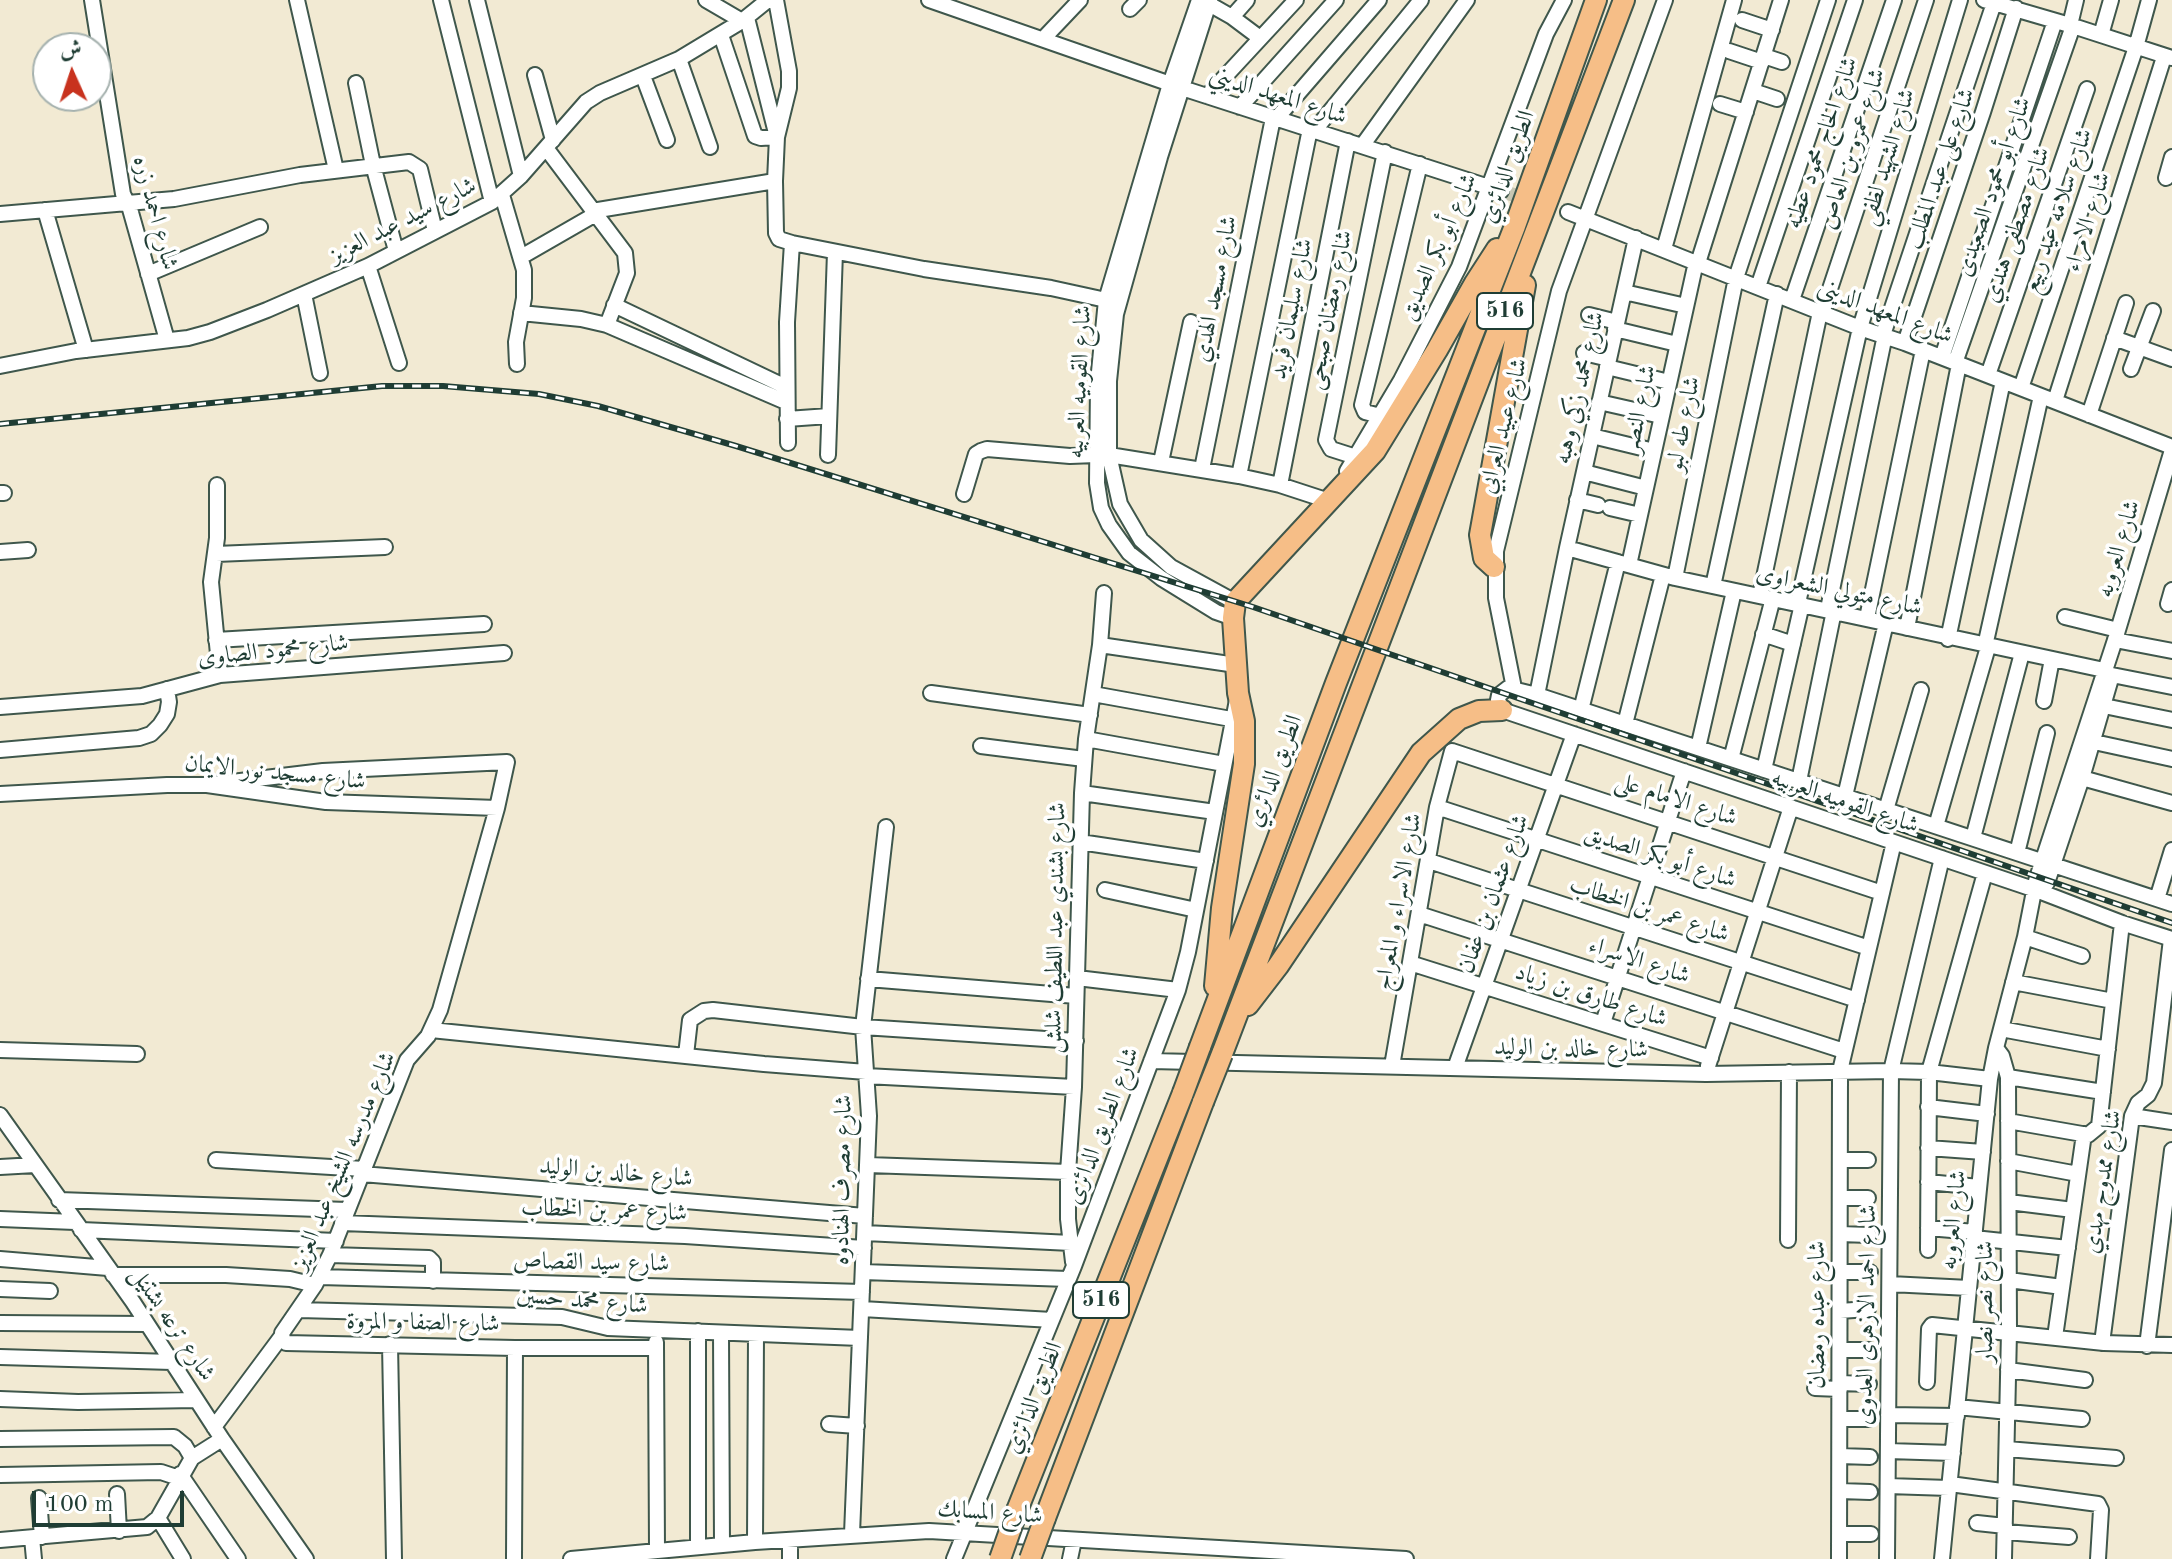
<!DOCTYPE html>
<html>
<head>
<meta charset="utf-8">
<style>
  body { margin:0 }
  #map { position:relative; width:2172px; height:1559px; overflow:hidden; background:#f2ead3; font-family:"Old Standard TT",Amiri,serif }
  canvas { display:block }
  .north { position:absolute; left:32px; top:32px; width:80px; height:80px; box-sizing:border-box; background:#fff; border:2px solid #a5b1ae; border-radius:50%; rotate:357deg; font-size:22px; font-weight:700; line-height:32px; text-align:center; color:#1f3d34 }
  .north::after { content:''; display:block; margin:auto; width:28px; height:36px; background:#c8321e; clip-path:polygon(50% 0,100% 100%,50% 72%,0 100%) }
  .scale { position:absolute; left:32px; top:1491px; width:152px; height:36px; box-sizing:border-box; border:4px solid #1f3d34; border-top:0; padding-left:10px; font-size:24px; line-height:28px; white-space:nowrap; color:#1f3d34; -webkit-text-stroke:6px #fff; paint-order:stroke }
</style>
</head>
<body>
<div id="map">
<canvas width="2172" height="1559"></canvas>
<div class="north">ش</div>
<div class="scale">100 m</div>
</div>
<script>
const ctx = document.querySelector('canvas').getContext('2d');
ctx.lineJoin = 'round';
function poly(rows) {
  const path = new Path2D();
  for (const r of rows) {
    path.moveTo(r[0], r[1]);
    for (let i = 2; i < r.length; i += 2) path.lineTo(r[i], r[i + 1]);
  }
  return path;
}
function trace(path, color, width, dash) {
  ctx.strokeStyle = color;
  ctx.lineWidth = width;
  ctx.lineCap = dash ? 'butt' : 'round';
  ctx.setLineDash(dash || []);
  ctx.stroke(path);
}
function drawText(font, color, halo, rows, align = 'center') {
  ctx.font = font + ' "Old Standard TT",Amiri,serif';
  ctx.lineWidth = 7;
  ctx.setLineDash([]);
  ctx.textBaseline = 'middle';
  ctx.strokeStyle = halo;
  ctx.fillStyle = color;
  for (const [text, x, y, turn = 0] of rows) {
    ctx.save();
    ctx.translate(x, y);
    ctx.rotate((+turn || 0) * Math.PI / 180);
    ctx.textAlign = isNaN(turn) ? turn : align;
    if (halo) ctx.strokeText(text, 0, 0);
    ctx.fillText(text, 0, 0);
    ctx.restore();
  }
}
const minorTunnel = poly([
  [1501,191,1568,212]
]);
const minor = poly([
  [92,0,123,194,130,209,167,340],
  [297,0,336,170],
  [441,0,492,202],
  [477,0,521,176],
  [706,0,742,21],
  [776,0,789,71,789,88,777,137,775,181,776,233,779,239,792,243,924,269,1051,288,1106,300],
  [929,0,1182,88,1501,191],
  [1199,0,1170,84,1106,300,1098,382,1097,483,1101,508,1109,525,1129,553,1161,578,1216,612,1233,618],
  [1210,0,1160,157,1116,314,1109,381,1109,455,1120,504,1141,540,1171,567,1235,602],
  [1984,0,2073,26,2172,58],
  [1209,4,1232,17,1247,0],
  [1130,9,1139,0],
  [1232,17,1260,38],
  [1742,20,1772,30],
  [2070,25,2076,0],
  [721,35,755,136,761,138,777,137,747,18],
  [2101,35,2111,0],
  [1043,39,1080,0],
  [1729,51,1762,62],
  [1764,56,1782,62],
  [679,59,710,147],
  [535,75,553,140],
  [643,76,667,140],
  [356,83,373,165,396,251],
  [1753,91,1777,99],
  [1207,96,1296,0],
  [1720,104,1746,112],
  [1240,107,1336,0],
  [1276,119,1379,0],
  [1314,131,1421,0],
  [1362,146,1467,0],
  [546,148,625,253,627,273,607,325],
  [2166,178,2172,157],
  [502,195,524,270,524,298,516,342,517,364],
  [45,210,86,350],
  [592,211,775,181],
  [1568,212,1860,328,1905,343,2172,447],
  [0,214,174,199,300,175,409,162,420,169,435,231],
  [1664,249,1734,0],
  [521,257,594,215],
  [1698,263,1781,0],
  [368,266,399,363],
  [148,274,260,227],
  [1758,287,1855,0],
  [1624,292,1686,306],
  [304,294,320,373],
  [1792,300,1894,0],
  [614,305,786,387],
  [521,313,581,319,607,325,786,402],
  [1822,313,1926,0],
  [1589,315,1617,322],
  [1615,329,1677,344],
  [1883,335,1994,3],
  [2114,338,2172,359],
  [1905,343,1983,112,2016,8],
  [1584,353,1609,359],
  [1942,357,2055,21],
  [1955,363,2073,26],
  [0,366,76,351,188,338,210,332,267,310,368,266,492,202,521,176,586,102,600,93,679,59,742,21,768,0],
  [1607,367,1669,382],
  [2131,369,2153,311],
  [1988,375,2087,89],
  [2021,388,2136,47,2149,0],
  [2055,401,2164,57],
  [1599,402,1661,416],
  [2089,415,2126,303],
  [1380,416,1365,412,1362,405,1420,164],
  [787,419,829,416],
  [1592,436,1654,451],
  [788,443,787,322,792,243],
  [828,455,835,252],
  [1109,455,1239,476,1280,485,1329,501,1332,496],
  [1356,457,1331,449,1326,440,1385,152],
  [1161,462,1191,322],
  [1202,469,1273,118],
  [1347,471,1401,380,1459,267,1546,34,1564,0],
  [1584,472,1646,488],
  [1239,476,1310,129],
  [217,485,217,538,211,582,220,675],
  [1280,485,1348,141],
  [0,493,4,493],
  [964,494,976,454,981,451,987,449,1070,456,1096,455],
  [1577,500,1598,505],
  [1610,508,1640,515],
  [1567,548,1675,578,2104,670],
  [0,552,28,550],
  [216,554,385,547],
  [1629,565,1696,262],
  [1675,578,1736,278,1828,0],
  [1713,586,1777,294],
  [1760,596,1820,312],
  [1798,603,1860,328,1960,0],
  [2168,604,2172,590],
  [1828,609,1885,335],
  [2065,617,2118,630],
  [1867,618,1923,350],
  [1907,628,1959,364],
  [1763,634,1793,644],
  [1948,639,2003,381],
  [216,640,484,624],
  [2115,640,2172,651],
  [1100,645,1236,665],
  [1985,646,2041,396],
  [2112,675,2172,687],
  [1514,688,1496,598,1496,551,1559,291,1665,0],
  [931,693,1090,715],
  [1093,694,1242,721],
  [1537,695,1567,548,1636,238],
  [2044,701,2052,659],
  [2104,706,2172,720],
  [0,707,142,696,220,675,504,653],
  [1581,710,1618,562],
  [1625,724,1663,575],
  [1086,739,1224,764],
  [2094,742,2172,759],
  [981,746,1084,759],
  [1698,748,1734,591],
  [0,750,139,738,151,734,160,725,167,714,169,702,167,689],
  [1731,759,1773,598],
  [1764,770,1802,604],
  [2082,778,2172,803],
  [1799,781,1834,611],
  [207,785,323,771,507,762,497,808,440,1010,428,1036,407,1060,330,1255,315,1285,282,1333,283,1340,286,1343,515,1348,656,1348],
  [1082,793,1215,812],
  [0,794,167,785,207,785,326,802,497,808],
  [1845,796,1886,623],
  [1437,807,1869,948],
  [1886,810,1921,690],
  [1936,826,1988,647],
  [1973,838,2022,653],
  [1080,842,1206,861],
  [2017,853,2047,733],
  [1429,861,1857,1000],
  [1105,890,1196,910],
  [2036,890,2047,883,2082,778,2112,675],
  [2157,899,2172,850],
  [2172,904,1537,695,1508,688,1499,695,1498,700,1502,710,2036,890,2122,923,2172,939],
  [1419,914,1844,1051],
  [2025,937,2082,956],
  [1410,963,1711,1058],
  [1077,978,1178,990],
  [868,979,1076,996],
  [2013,982,2113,1001],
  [1603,1023,1684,771],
  [2001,1029,2108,1049],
  [431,1030,764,1064,866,1072],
  [1996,1048,2002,1056,2008,1077,2009,1332,2004,1559],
  [0,1050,137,1054],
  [686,1055,690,1020,704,1011,713,1010,863,1027,1076,1041],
  [1151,1061,1706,1074,1891,1071,1929,1072,1990,1079],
  [1392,1066,1437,807,1452,751,1882,893],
  [1708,1066,1791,807],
  [1455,1068,1574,734],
  [866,1076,1074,1087],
  [2008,1077,2103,1092],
  [1928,1107,1987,1114],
  [0,1115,133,1302,222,1439,306,1559],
  [2132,1116,2172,1122],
  [2008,1121,2088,1135,2099,1126,2122,923],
  [1928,1148,1983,1152],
  [216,1160,364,1169],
  [1840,1160,1868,1160],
  [2008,1161,2078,1174],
  [868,1165,1068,1172],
  [0,1167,35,1165],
  [362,1174,865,1216],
  [1928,1182,1979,1187],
  [1840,1198,1868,1198],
  [59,1200,347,1210],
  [2009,1202,2073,1210],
  [0,1219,75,1222],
  [342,1223,685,1236,864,1248],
  [1928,1228,1975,1232],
  [81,1230,336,1241],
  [865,1233,1071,1243],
  [1840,1234,1869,1235],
  [1974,1238,2068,1248],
  [1788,1240,1789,1072],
  [1928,1250,1929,1072,1985,873],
  [330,1255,429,1258,433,1262,433,1281],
  [0,1259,108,1268],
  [1073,1262,1068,1219,1068,1172,1074,1087,1082,793,1086,739,1100,645,1104,593],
  [863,1272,1068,1279],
  [1840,1272,1870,1272],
  [113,1275,226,1275,290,1279,315,1285],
  [320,1277,862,1292],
  [2009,1280,2062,1287],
  [1890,1284,1969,1288],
  [0,1289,50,1291],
  [862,1309,1052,1320],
  [299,1310,562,1317,608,1328,860,1338],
  [1840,1311,1868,1309],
  [0,1323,147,1324],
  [721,1333,722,1545],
  [2055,1337,2084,1134],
  [656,1342,657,1551],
  [2102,1343,2132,1116,2138,1103,2148,1095,2154,1083,2171,939],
  [390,1344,394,1559],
  [2147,1346,2172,1150],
  [1840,1350,1869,1350],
  [0,1357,172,1362],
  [2008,1370,2085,1380],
  [1927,1382,1929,1329,1932,1325,2104,1343,2172,1345],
  [1840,1383,1869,1384],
  [1815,1388,1840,1389],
  [0,1399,78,1402,196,1400],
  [1957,1407,2082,1419],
  [1888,1415,1957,1416],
  [1840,1419,1869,1419],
  [829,1424,857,1426],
  [214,1427,281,1337],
  [0,1439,174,1437,185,1446,192,1458],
  [2007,1449,2116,1458],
  [1888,1451,1953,1453],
  [1840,1456,1870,1457],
  [180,1474,238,1559],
  [0,1475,161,1472,179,1478],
  [1950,1484,2098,1504,2101,1510,2098,1559],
  [1888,1486,1949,1488],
  [1840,1491,1870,1492],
  [117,1494,119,1531],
  [39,1498,42,1537],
  [158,1518,183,1559],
  [1977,1523,2005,1526],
  [2005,1532,2069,1537],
  [852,1534,869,1116,863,1027,886,827],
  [1840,1534,1871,1534],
  [32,1538,34,1559],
  [0,1540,147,1527,158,1518,192,1458,222,1439],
  [790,1540,790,1559],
  [755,1542,756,1334],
  [698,1547,698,1331],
  [514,1559,515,1348],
  [571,1559,755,1542,929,1531,1406,1559],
  [954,1559,1074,1266,1178,990,1188,952,1237,700],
  [1070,1559,1074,1540],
  [1839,1559,1840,1071,1894,842],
  [1887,1559,1891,1071,1942,858],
  [1942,1559,1990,1079,1996,1048,2025,937,2036,881,2115,640,2172,450]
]);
const highway = poly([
  [1494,567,1484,558,1480,535,1525,285],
  [1215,986,1222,908,1244,764,1244,721,1238,693,1233,618,1235,602,1375,451,1437,350,1475,283,1497,249],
  [1248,1005,1278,966,1421,753,1459,719,1479,711,1502,710],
  [1200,1047,1336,683,1515,226,1596,0],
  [1222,1054,1624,0],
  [1018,1508,1183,1093],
  [1045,1518,1203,1102]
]);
const rail = poly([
  [0,424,382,386,443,386,539,394,598,406,736,446,1253,607,2172,923]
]);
const highwayBridge = poly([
  [1183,1093,1200,1047],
  [1203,1102,1222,1054],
  [1000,1559,1018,1508],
  [1030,1559,1045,1518]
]);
const shields = [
  [1505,311,56],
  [1101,1300,56]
];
const shieldNames = [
  ["516",1505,311],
  ["516",1101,1300]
];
const streetNames = [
  ["شارع المعهد الديني",1278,96,18],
  ["شارع الحاج محمود عطيه",1822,143,-71],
  ["شارع عمرو بن العاص",1853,149,-72],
  ["شارع الشهيد لطفي",1888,157,-73],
  ["الطريق الدائري",1508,167,-70],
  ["شارع على عبد المطلب",1941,169,-71],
  ["شارع أبو محمود الصعيدى",1994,187,-71],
  ["شارع سلامه عيد ربيع",2058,211,-71],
  ["شارع احمد زره",155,213,75],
  ["شارع سيد عبد العزيز",403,221,-27],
  ["شارع الامراء",2088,222,-72],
  ["شارع مصطفى هندي",2017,225,-71],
  ["شارع أبو بكر الصديق",1439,247,-66],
  ["شارع مسجد الهدي",1216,289,-79],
  ["شارع سليمان فريد",1292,309,-79],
  ["شارع رمضان صبحى",1330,310,-79],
  ["شارع المعهد الدينى",1885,312,21],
  ["شارع القوميه العربيه",1080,382,-87],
  ["شارع محمد زكي وهبه",1580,388,-77],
  ["شارع النصر",1640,409,-78],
  ["شارع طه لبو",1684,424,-79],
  ["شارع عبيد العرابي",1504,426,-76],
  ["شارع العروبه",2119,549,-73],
  ["شارع متولي الشعراوى",1839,591,12],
  ["شارع محمود الصاوى",273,651,-6],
  ["الطريق الدائري",1275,771,-69],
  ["شارع مسجد نور الايمان",275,773,6],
  ["شارع الامام على",1676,800,18],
  ["شارع القوميه العربيه",1845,802,19],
  ["شارع أبو بكر الصديق",1660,857,18],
  ["شارع عثمان بن عفان",1494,894,-70],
  ["شارع الاسراء و المعراج",1399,902,-80],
  ["شارع عمر بن الخطاب",1649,910,18],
  ["شارع بشندي عبد اللطيف شلش",1056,928,-89],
  ["شارع الاسراء",1639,961,18],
  ["شارع طارق بن زياد",1591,996,18],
  ["شارع خالد بن الوليد",1571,1049,1],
  ["شارع الطريق الدائرى",1103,1126,-69],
  ["شارع مدرسه الشيخ عبد العزيز",344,1161,-67],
  ["شارع خالد بن الوليد",616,1173,5],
  ["شارع مصرف الهنادوه",843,1180,-89],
  ["شارع ممدوح مهدي",2103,1182,-81],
  ["شارع عمر بن الخطاب",604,1211,2],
  ["شارع العروبه",1954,1220,-84],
  ["شارع سيد القصاص",591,1263,1],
  ["شارع محمد حسين",582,1301,5],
  ["شارع نصر نصار",1986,1302,-90],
  ["شارع عبده رمضان",1818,1315,-90],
  ["شارع احمد الازهرى العدوى",1867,1315,-89],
  ["شارع الصفا و المروة",423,1323,1],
  ["شارع ترعه بشتيل",172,1324,56],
  ["الطريق الدائري",1034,1398,-68],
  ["شارع المسابك",990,1513,4]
];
trace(minorTunnel, '#c8c7b3', 14, [14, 7]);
trace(minor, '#3f574c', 18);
trace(highway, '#3f574c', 24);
trace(minor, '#fff', 14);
trace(highway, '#f6be87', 20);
trace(rail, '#1f3d34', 6);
trace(rail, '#fff', 3, [9]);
trace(highwayBridge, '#3f574c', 24, []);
trace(highwayBridge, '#f6be87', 20);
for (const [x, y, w] of shields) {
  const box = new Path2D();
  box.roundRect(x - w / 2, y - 18, w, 36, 6);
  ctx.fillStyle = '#fff';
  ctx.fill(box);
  trace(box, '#1f3d34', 2);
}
drawText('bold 22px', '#1f3d34', null, shieldNames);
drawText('24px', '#1f3d34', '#fff', streetNames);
</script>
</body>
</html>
